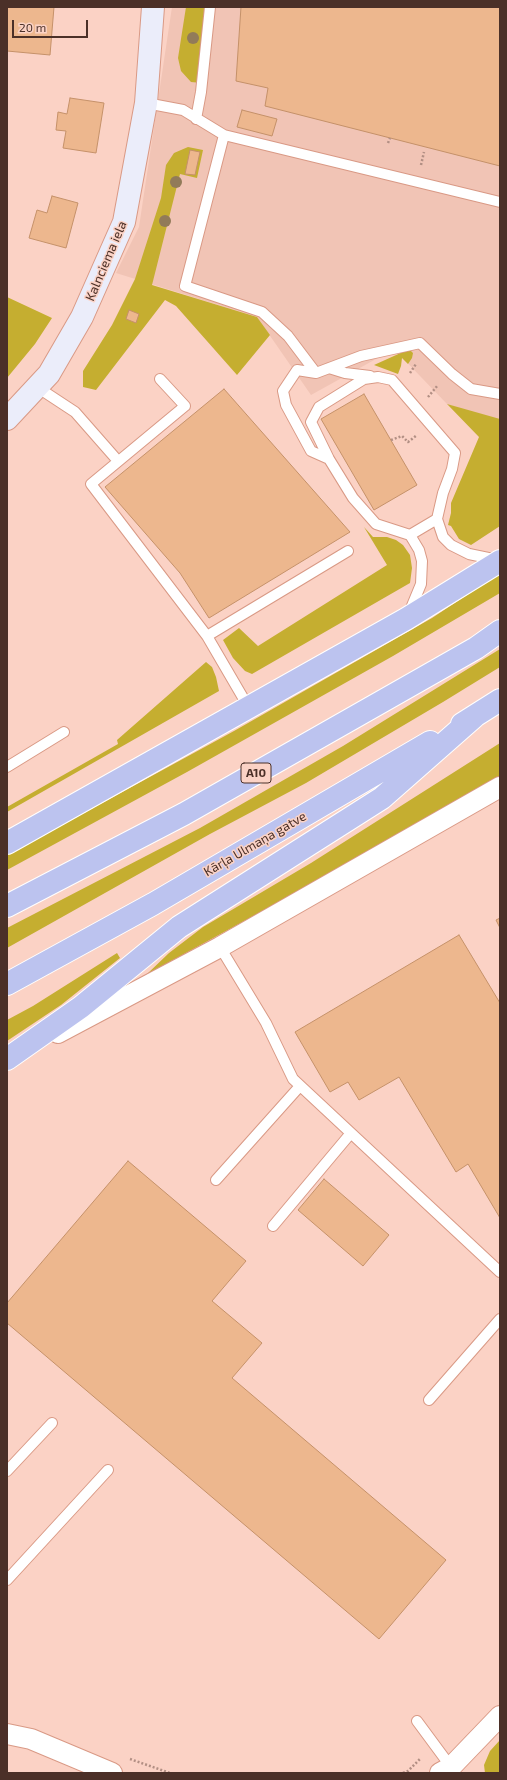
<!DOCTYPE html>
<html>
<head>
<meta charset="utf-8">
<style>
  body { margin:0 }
  #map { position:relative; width:507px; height:1780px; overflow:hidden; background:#fbd2c5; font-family:"Exo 2",sans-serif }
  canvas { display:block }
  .frame { position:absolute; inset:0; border:8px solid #4b3028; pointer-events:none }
  .scale { position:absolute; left:12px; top:20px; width:76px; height:18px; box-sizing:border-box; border:2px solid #4b3028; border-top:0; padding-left:5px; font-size:12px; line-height:14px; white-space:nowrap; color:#4b3028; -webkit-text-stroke:3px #fbd2c5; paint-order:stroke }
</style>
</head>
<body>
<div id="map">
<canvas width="507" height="1780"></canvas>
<div class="frame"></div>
<div class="scale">20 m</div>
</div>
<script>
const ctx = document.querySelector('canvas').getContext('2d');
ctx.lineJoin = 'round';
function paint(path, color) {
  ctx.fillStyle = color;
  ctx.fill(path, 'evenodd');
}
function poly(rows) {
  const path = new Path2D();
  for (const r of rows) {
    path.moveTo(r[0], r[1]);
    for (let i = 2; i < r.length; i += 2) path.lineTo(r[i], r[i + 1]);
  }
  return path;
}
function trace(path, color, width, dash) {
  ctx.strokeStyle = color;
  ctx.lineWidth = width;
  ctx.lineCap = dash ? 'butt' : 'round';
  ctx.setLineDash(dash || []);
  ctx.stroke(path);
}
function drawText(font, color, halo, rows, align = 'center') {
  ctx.font = font + ' "Exo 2",sans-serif';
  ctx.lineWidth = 3;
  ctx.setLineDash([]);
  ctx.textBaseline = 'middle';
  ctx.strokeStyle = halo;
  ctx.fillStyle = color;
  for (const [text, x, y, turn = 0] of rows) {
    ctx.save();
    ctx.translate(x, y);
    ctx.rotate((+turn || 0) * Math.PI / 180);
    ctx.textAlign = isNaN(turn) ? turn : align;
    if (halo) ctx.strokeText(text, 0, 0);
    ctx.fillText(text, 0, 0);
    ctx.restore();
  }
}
const built = poly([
  [172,7,500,7,500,421,447,404,394,349,311,395,257,317,116,273,139,227]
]);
const green = poly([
  [186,7,210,7,202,83,191,82,181,71,178,58],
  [188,147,203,150,197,178,180,174,152,285,257,317,270,335,237,375,176,306,165,300,96,390,83,387,83,371,112,325,135,279,161,198,166,165,174,153],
  [7,297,52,318,35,344,7,378],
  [410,350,413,353,412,358,408,364,402,358,401,366,398,374,374,365,405,351],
  [447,404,500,419,500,526,471,545,459,539,451,526,448,525,451,513,451,503,479,437],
  [364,527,373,537,387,537,396,540,403,545,410,555,412,568,410,583,252,674,245,671,233,658,223,640,239,628,258,646,387,565],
  [500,573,500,593,393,656,187,772,7,870,7,855,234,731,432,618],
  [500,649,500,667,443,702,306,783,210,834,7,948,7,928,200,828,343,746],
  [206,662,212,667,216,677,219,691,7,812,7,807,118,744,117,740],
  [500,743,500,777,346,865,146,975,169,953,203,927,311,863],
  [117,953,120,958,61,1005,7,1041,7,1020,33,1006],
  [500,1740,500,1773,485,1773,484,1765,490,1751]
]);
const building = poly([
  [7,7,54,7,50,55,7,51,7,7],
  [241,7,500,7,500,166,265,106,268,88,236,81,241,7],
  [70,98,104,103,96,153,63,148,66,131,56,130,58,112,67,114,70,98],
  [242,110,277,119,272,136,237,127,242,110],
  [190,150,200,152,195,175,185,174,190,150],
  [52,196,78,203,66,248,29,238,37,210,47,213,52,196],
  [129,310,139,314,136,323,126,319,129,310],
  [224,389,350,532,209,618,180,573,105,487,224,389],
  [364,394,417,485,374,510,321,419,364,394],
  [500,918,500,928,496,920,500,918],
  [459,935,500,1003,500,1218,468,1164,456,1172,399,1077,359,1100,348,1082,330,1092,295,1032,459,935],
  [128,1161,246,1261,212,1301,262,1343,232,1378,446,1560,379,1639,7,1323,7,1303,128,1161],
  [324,1179,389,1235,363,1266,298,1210,324,1179]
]);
const path = poly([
  [388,143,390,138],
  [421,165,424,152],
  [410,373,416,364],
  [428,397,438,385],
  [391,440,402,436,408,442,417,435],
  [130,1759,170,1773],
  [403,1773,408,1771,421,1758]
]);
const lane = poly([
  [146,103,183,110,224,135,500,202],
  [196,119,201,92,210,7],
  [224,135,185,286,262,312,288,336,316,373,361,356,420,343,452,374,471,389,500,394],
  [329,368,345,373,370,376],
  [316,373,297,370,283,391,286,405,311,451,329,459],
  [160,379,185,406,91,484,207,636],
  [37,387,75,412,118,461],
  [410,535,437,519],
  [409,613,421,584,422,561,419,550,410,535,376,524,353,498,329,459,311,422,319,407,364,379,378,377,392,380,455,453,452,469,443,493,437,519,443,537,451,545,469,554,498,560],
  [249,708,207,636,348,551],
  [7,767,64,732],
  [220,947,266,1023,293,1079,500,1272],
  [216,1180,300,1086],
  [273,1226,351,1133],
  [429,1400,500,1319],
  [7,1471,52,1423],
  [7,1580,108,1470],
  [417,1721,451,1767]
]);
const street = poly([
  [58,1033,220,947,500,787],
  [7,1734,31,1739,112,1773],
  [440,1773,451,1767,500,1716]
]);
const secondary = poly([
  [7,419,49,374,82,317,124,222,146,103,153,7]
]);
const highway = poly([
  [462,724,500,700],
  [7,843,406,619,500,561],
  [7,906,184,814,476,648,500,631],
  [7,984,153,904,430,742],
  [7,1059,81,1007,179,927,382,798,474,717]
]);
const trees = [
  [193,38],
  [176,182],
  [165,221]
];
const shields = [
  [256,773,30]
];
const shieldNames = [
  ["A10",256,773]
];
const streetNames = [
  ["Kalnciema iela",106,261,-67],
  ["Kārļa Ulmaņa gatve",255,844,-30]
];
paint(built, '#f1c4b5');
paint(green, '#c5ae30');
paint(building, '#edb78e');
trace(building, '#c59169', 1);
trace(lane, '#d99985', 12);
trace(street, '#d99985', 22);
trace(secondary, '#d99985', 24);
trace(highway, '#fff', 24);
trace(path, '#b28f84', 2.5, [2, 2]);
trace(lane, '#fff', 10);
trace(street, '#fff', 20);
trace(secondary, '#ebedfa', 22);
trace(highway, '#bcc3ef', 22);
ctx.fillStyle = '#927b59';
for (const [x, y] of trees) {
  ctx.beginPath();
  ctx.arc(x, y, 6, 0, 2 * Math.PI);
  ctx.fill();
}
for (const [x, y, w] of shields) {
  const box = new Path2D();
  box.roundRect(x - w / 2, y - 10, w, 20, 3);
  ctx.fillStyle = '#fbd2c5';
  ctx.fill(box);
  trace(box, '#4b3028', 1);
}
drawText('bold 12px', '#4b3028', null, shieldNames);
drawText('13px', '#4b3028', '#fbd2c5', streetNames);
</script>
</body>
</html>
